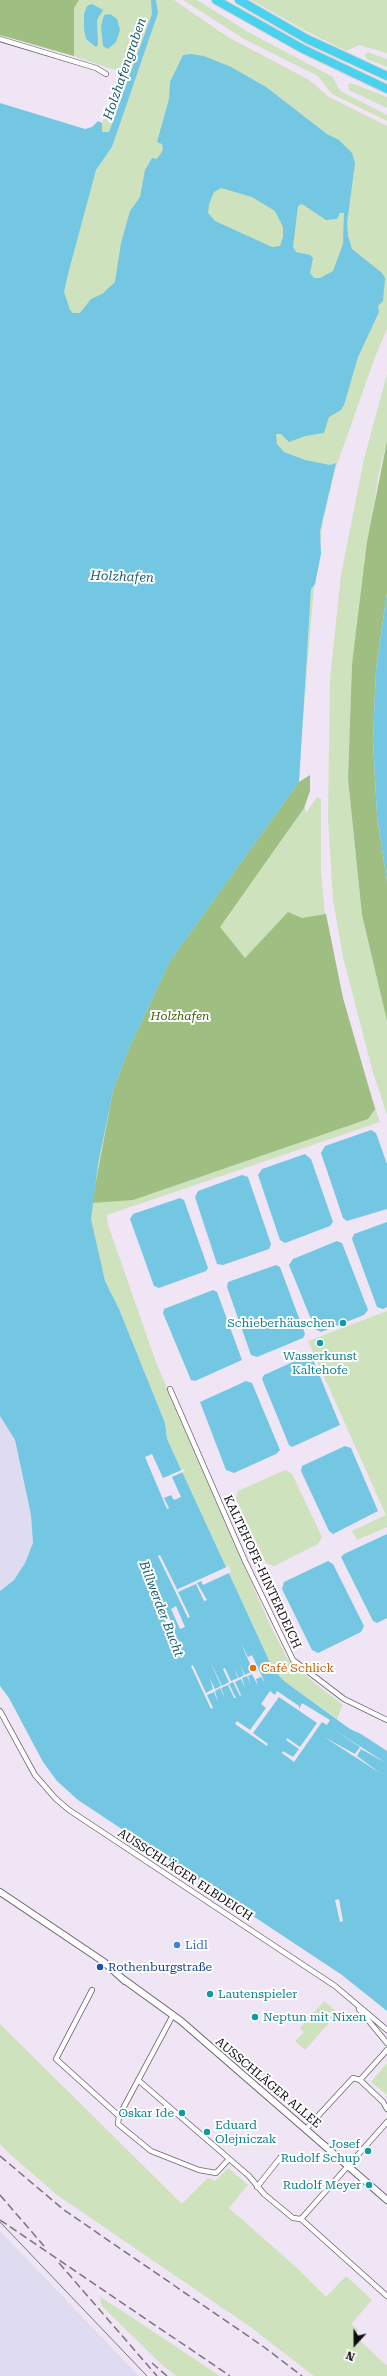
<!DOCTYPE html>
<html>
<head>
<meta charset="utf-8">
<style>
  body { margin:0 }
  #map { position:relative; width:387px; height:2376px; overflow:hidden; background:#efe5f5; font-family:"Roboto Serif",serif }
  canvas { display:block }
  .north { position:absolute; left:335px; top:2324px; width:40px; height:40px; -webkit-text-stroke:3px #fff; paint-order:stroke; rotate:201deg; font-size:11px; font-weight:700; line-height:16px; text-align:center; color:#0f0c11 }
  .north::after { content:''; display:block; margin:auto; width:14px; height:18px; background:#0f0c11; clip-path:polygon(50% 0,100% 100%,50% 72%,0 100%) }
</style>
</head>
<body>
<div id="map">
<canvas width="387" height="2376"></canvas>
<div class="north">N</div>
</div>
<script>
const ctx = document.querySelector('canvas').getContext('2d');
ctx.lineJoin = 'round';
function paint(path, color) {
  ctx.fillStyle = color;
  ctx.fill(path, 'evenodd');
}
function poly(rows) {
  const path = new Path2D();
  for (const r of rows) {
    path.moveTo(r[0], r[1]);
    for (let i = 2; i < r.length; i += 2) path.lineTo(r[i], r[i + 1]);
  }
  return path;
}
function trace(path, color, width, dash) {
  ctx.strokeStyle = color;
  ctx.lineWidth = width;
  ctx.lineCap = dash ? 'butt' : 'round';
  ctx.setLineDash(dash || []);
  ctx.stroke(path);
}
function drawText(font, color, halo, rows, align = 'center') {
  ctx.font = font + ' "Roboto Serif",serif';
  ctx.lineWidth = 4;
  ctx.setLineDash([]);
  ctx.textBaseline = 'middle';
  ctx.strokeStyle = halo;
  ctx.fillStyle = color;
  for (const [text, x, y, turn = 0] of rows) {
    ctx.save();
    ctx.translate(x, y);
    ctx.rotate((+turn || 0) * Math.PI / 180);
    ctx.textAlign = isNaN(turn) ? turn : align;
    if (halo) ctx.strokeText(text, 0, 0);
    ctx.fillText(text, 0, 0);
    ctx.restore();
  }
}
const industrial = poly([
  [0,1416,15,1440,31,1515,33,1543,25,1563,14,1580,0,1591],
  [0,2231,24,2256,139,2376,0,2376]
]);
const green = poly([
  [0,0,174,0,228,37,309,80,329,97,387,126,387,329,375,357,335,470,323,521,314,588,298,777,306,813,317,797,321,799,321,873,325,914,348,1023,380,1122,107,1215,108,1225,157,1365,269,1623,287,1658,312,1681,343,1705,337,1719,284,1681,273,1669,167,1439,165,1423,119,1309,105,1281,94,1239,91,1219,55,310,96,170,112,147,135,77,74,56,0,35],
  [183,0,197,0,250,33,333,77,338,88,342,92,387,115,387,121,332,94,318,76,244,39],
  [251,0,387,0,387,53,359,45,346,51,306,31],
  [367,52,387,59,387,67,367,59,365,56],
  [119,72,129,76,109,132,105,133,102,132,102,123],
  [351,83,387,97,387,108,349,90,348,84],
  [387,374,387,441,378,477,352,664,348,779,362,915,387,1021,387,1115,372,1069,343,957,333,900,328,819,330,678,341,575,364,459],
  [387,1311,387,1527,357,1540,352,1531,386,1515,308,1341],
  [285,1470,292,1474,322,1537,318,1544,274,1566,266,1563,236,1499,238,1491],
  [324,2001,338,2013,305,2050,295,2041,304,2032,300,2028],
  [0,2024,182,2204,208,2178,215,2181,228,2168,248,2185,229,2208,297,2268,326,2297,346,2276,372,2300,351,2324,358,2330,355,2336,387,2366,387,2376,314,2376,249,2326,57,2195,11,2155,0,2144],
  [387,2063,387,2095,371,2082],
  [100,2297,130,2316,220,2376,176,2376,160,2363,102,2306]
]);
const forest = poly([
  [0,0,79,0,74,8,74,56,0,35],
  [387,441,387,592,376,670,373,740,377,816,387,881,387,1021,362,915,348,779,352,664,367,542],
  [310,775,310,791,304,808,220,927,245,958,288,912,302,918,326,914,343,998,375,1109,368,1119,133,1200,92,1203,113,1091,127,1053,170,961,299,782]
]);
const water = poly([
  [151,0,156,0,158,13,112,147,96,170,68,274,64,292,70,310,73,313,80,313,91,299,102,294,115,282,121,243,130,211,140,197,145,170,152,158,157,159,163,150,162,144,157,142,169,99,170,82,183,55,191,54,204,56,231,67,266,87,327,134,339,140,352,153,355,163,347,223,348,236,352,249,382,273,385,278,384,290,383,301,378,306,379,312,358,357,344,405,341,410,329,417,324,433,305,436,289,442,281,434,276,434,277,444,284,452,305,460,330,465,336,463,320,531,321,554,315,584,311,589,299,782,170,961,127,1053,113,1091,98,1164,91,1219,105,1281,119,1309,165,1423,167,1439,273,1669,284,1681,350,1729,361,1734,387,1751,387,2011,342,1975,78,1800,57,1781,43,1762,9,1698,0,1686,0,1591,14,1580,25,1563,33,1543,31,1515,15,1440,0,1416,0,103,85,129,92,127,98,121,102,123,102,132,109,132,152,14],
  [221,188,252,197,275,211,283,227,283,237,280,246,272,247,215,221,208,213,209,204,214,192],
  [302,204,326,220,337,219,340,213,344,213,343,244,333,271,320,278,314,278,310,273,313,258,310,255,296,252,293,247,298,206],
  [92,4,103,10,97,20,98,45,96,47,86,39,84,29,84,14,87,6],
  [110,14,117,19,120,30,116,42,108,49,103,46,101,26,104,15],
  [387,592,387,881,377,816,373,740,376,670],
  [371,1130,376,1133,387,1164,387,1209,347,1221,343,1218,321,1153,325,1146],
  [305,1154,311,1159,333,1222,330,1226,285,1243,280,1240,258,1175,262,1169],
  [242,1175,248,1177,271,1244,269,1249,223,1265,217,1264,195,1197,198,1191],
  [180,1198,184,1200,208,1268,206,1271,159,1288,154,1286,130,1219,133,1214],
  [387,1222,387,1307,383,1309,377,1307,352,1239,354,1234],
  [337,1241,342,1243,368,1310,364,1315,321,1332,315,1329,289,1265,293,1259],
  [276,1265,280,1267,305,1334,303,1338,257,1357,251,1355,227,1287,228,1282],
  [213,1290,217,1292,242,1360,195,1381,191,1380,163,1313,164,1309],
  [308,1355,312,1357,340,1425,292,1447,289,1445,262,1379,264,1375],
  [246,1381,252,1383,280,1450,276,1454,234,1473,226,1470,200,1402],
  [345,1446,351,1448,378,1511,333,1534,329,1531,301,1471,302,1466],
  [387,1534,387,1618,377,1623,373,1621,341,1557,344,1554],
  [328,1561,333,1564,364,1626,361,1632,318,1653,312,1650,282,1589,284,1582]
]);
const pier = poly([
  [152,1454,163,1478,184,1469,185,1471,172,1477,181,1497,174,1500,171,1495,164,1498,169,1508,167,1509,145,1457],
  [160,1555,178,1591,178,1589,229,1566,231,1572,203,1585,201,1581,197,1583,207,1600,204,1601,196,1584,178,1592,190,1617,188,1618,158,1556],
  [156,1592,163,1608,160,1610,152,1593],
  [176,1606,185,1627,180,1629,171,1609],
  [166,1611,175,1631,171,1634,161,1613],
  [241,1643,248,1657,252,1655,265,1683,261,1677,256,1679,258,1686,252,1674,248,1676,251,1685,247,1676,242,1678,245,1688,241,1679,235,1682,241,1695,240,1696,233,1682,229,1684,236,1698,234,1698,228,1685,221,1688,225,1699,220,1688,215,1691,218,1702,214,1692,207,1695,213,1708,211,1709,191,1666,193,1665,206,1693,213,1689,210,1679,215,1689,221,1686,209,1659,222,1686,229,1682,223,1669,225,1668,231,1681,238,1678,234,1669,239,1678,244,1675,240,1664,245,1675,253,1671],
  [270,1691,275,1695,277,1691,299,1706,299,1709,302,1703,330,1720,327,1725,322,1722,294,1762,282,1753,283,1751,293,1757,299,1749,286,1740,287,1738,300,1747,317,1723,279,1697,253,1733,268,1744,267,1746,235,1724,237,1721,250,1730,266,1708,261,1704],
  [333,1729,386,1763,361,1749,357,1756,380,1773,324,1737,355,1754,360,1747],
  [339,1899,343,1921,340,1922,335,1900]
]);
const street = poly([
  [0,39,96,68,106,74],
  [170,1389,245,1561,293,1660,344,1699,387,1720],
  [0,1711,35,1775,56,1799,69,1810,335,1986,387,2030],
  [92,1990,56,2059,119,2116],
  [359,2009,387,2043],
  [173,2015,119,2116,118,2124,151,2151,199,2170,216,2173,229,2159],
  [138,2080,249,2176,264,2194,293,2218,301,2219,387,2296],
  [360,2080,387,2050],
  [306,2129,353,2078,360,2080,383,2102,387,2109],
  [257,2187,280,2158],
  [301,2219,387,2122]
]);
const secondary = poly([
  [0,1892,104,1962,125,1981],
  [123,1979,181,2021,387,2200]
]);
const highway = poly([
  [216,0,303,49,387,89],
  [239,0,307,39,387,76]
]);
const tram = poly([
  [0,2222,147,2376]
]);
const rail = poly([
  [0,2156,64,2210,264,2347,302,2376],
  [0,2195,44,2246],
  [0,2220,230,2376],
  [59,2263,157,2376],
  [152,2363,167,2376]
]);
const markers = [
  [343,1323,4,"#0f9aa8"],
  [320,1343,4,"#0f9aa8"],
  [253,1668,4,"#e8710a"],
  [177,1945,4,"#3f7fe0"],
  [100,1967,4,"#1a4fb4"],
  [210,1994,4,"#0f9aa8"],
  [255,2017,4,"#0f9aa8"],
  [182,2113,4,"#0f9aa8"],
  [207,2132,4,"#0f9aa8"],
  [368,2151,4,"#0f9aa8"],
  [369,2185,4,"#0f9aa8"]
];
const parkNames = [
  ["Holzhafen",180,1016]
];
const cultureNames = [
  ["Schieberhäuschen",335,1323],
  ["Wasserkunst",320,1356,"center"],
  ["Kaltehofe",320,1370,"center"],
  ["Lautenspieler",218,1994,"left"],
  ["Neptun mit Nixen",263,2017,"left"],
  ["Oskar Ide",174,2113],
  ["Eduard",215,2125,"left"],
  ["Olejniczak",215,2139,"left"],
  ["Josef",360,2144],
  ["Rudolf Schup",360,2158],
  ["Rudolf Meyer",361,2185]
];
const streetNames = [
  ["KALTEHOFE-HINTERDEICH",262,1572,65],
  ["AUSSCHLÄGER ELBDEICH",185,1875,33],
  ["AUSSCHLÄGER ALLEE",268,2083,40]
];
const foodNames = [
  ["Café Schlick",261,1668]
];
const shopNames = [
  ["Lidl",185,1945]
];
const transitNames = [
  ["Rothenburgstraße",108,1967]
];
const waterNames = [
  ["Holzhafengraben",125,69,-71],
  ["Holzhafen",122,577,2],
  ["Billwerder Bucht",161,1609,69]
];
paint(industrial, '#dfdcf2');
paint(green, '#cee2bd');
paint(forest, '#9fbe82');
paint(water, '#74c7e2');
paint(pier, '#efe5f5');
trace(street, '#6d6472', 6);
trace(secondary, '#6d6472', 8);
trace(highway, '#cfcecf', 10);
trace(street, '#fff', 4.5);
trace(secondary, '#fff', 6);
trace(highway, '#49d2ed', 8);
trace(tram, '#7a737d', 1);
trace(rail, '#7a737d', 1.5, [8, 4]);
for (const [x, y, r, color] of markers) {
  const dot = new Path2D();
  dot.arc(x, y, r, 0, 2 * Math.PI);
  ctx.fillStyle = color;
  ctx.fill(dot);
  trace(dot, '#fff', 1.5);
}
drawText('italic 12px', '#3d6206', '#fff', parkNames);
drawText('12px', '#0d838f', '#fff', cultureNames, 'right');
drawText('12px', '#0f0c11', '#fff', streetNames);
drawText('12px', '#c56008', '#fff', foodNames, 'left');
drawText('12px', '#366cbe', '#fff', shopNames, 'left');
drawText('12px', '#164399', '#fff', transitNames, 'left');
drawText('italic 13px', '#1a5d70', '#fff', waterNames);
</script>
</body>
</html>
